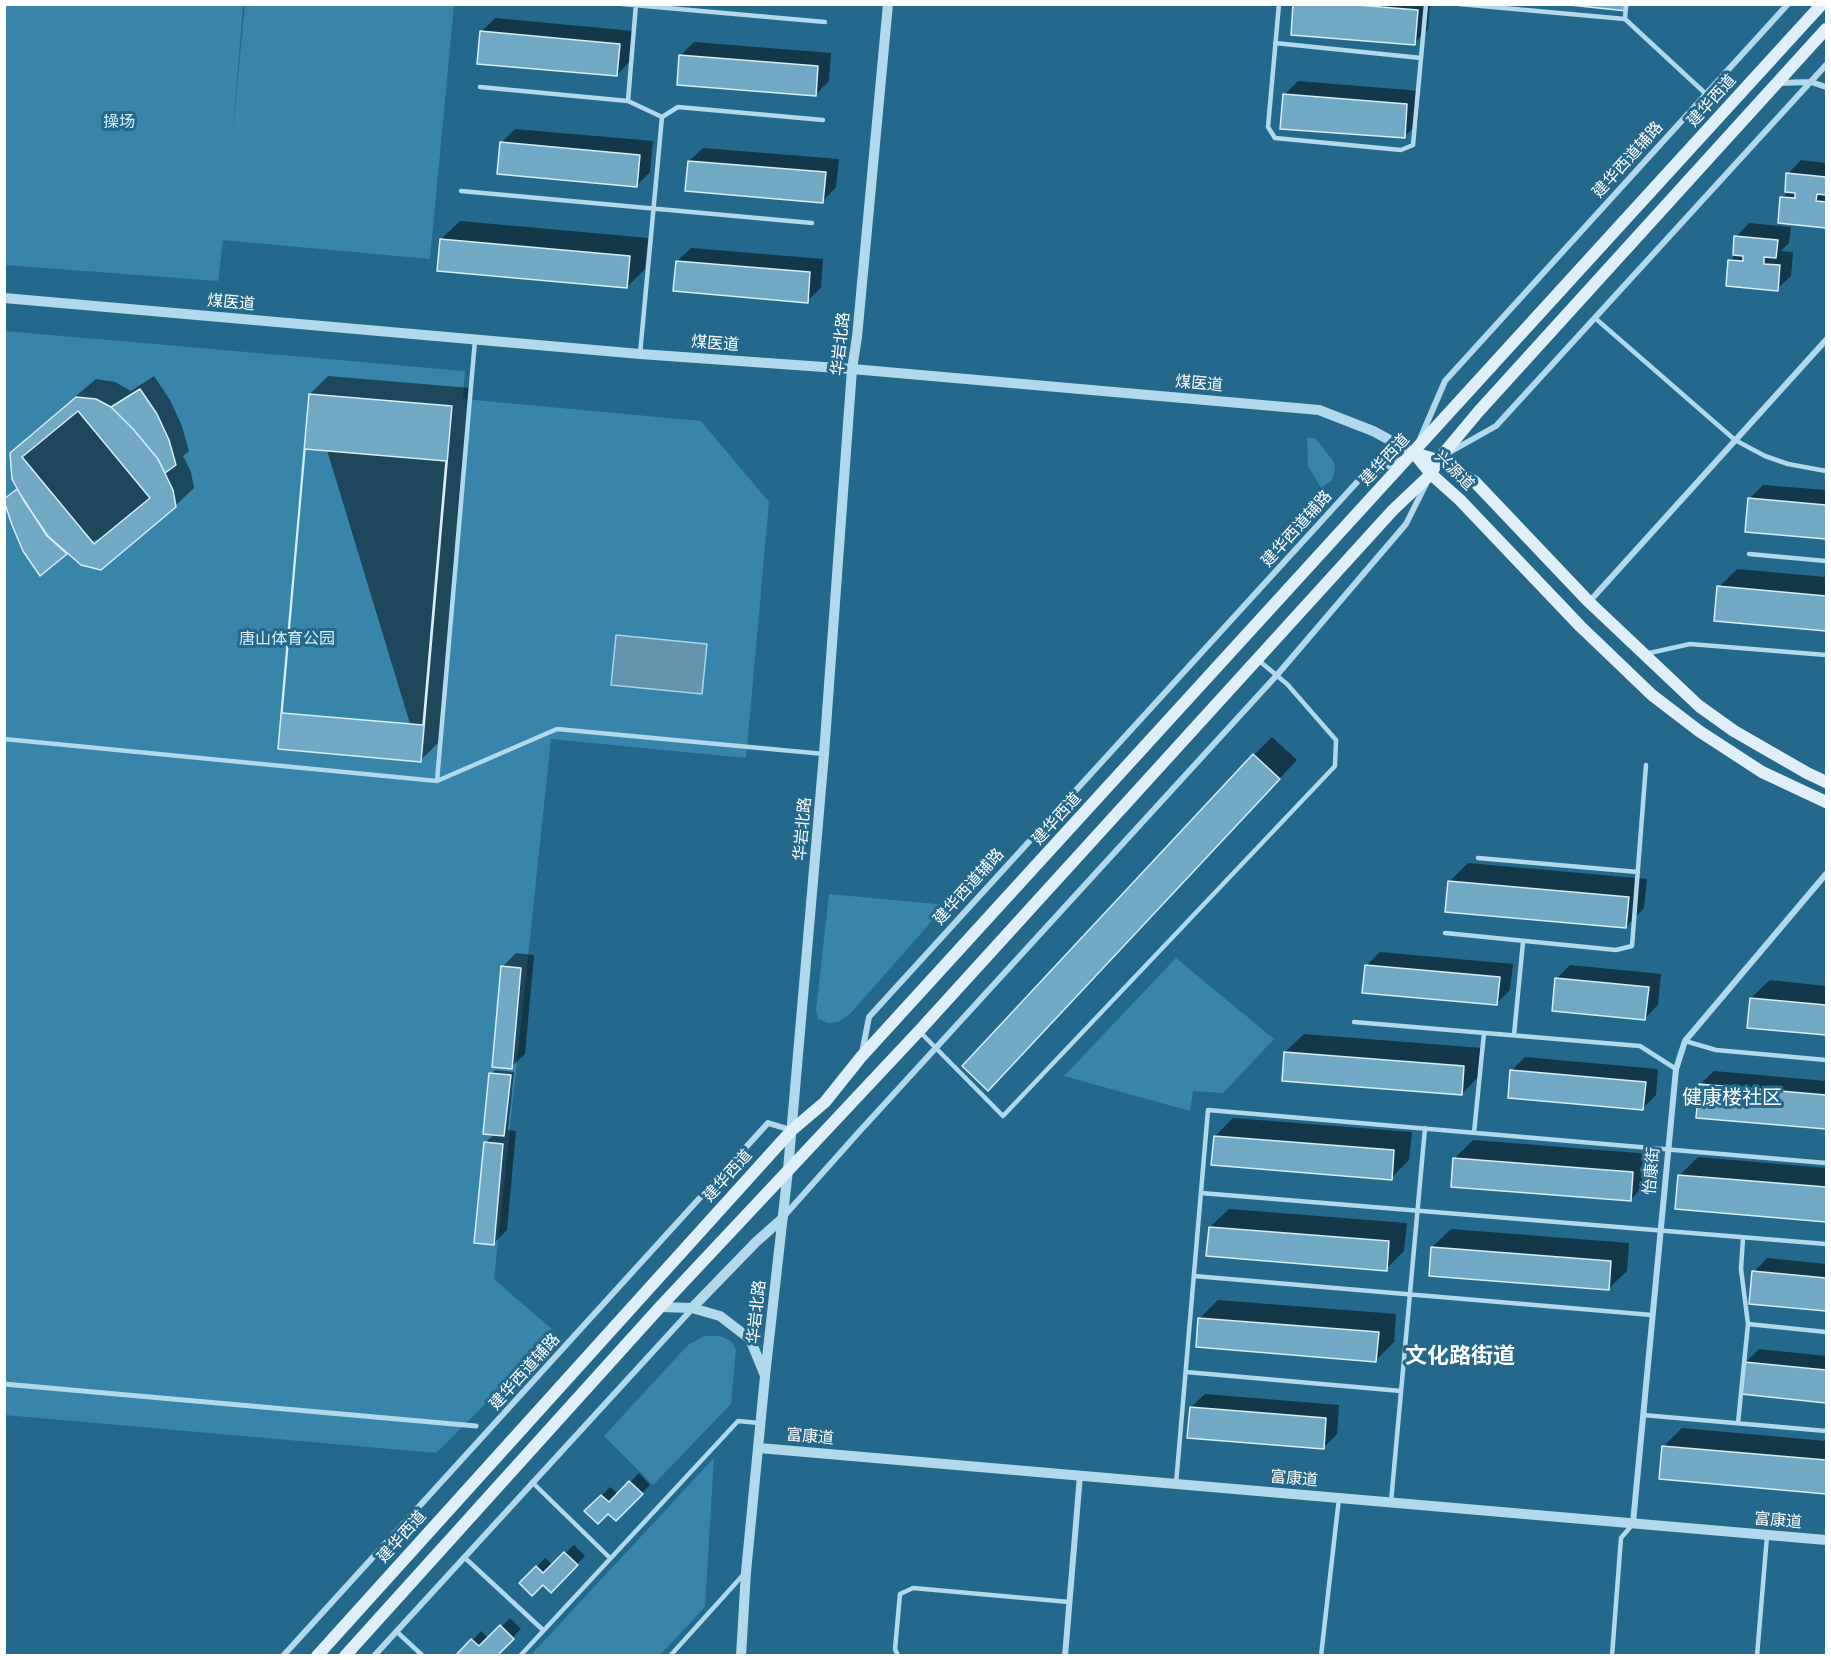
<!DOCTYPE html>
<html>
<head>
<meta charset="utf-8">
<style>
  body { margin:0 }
  #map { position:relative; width:1831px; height:1660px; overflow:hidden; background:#24698c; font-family:Karla,sans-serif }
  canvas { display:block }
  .frame { position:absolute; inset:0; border:6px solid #fff; pointer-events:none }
</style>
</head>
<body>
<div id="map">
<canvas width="1831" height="1660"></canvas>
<div class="frame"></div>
</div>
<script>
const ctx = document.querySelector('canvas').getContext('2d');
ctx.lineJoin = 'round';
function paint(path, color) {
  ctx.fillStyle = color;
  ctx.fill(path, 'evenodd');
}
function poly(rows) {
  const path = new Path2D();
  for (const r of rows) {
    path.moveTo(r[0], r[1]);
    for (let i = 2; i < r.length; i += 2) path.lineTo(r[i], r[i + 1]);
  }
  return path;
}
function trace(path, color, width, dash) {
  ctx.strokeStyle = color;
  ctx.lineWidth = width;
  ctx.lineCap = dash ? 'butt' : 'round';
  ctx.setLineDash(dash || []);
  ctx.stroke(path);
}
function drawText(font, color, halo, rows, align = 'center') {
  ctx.font = font + ' Karla,"Noto Sans SC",sans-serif';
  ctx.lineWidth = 6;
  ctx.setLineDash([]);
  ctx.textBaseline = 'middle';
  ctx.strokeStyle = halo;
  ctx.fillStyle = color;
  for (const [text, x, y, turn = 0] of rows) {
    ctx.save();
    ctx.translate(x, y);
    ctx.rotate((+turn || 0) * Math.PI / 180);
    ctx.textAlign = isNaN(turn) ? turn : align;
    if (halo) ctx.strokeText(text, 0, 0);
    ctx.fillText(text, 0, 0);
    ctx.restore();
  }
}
const green = poly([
  [4,5,243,5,232,141,245,5,454,5,430,259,223,240,218,281,5,265],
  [5,331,465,371,463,399,701,421,769,502,746,758,551,739,494,1279,554,1331,492,1397,436,1453,5,1415],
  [1307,438,1315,438,1334,462,1335,471,1332,480,1321,488,1308,466],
  [829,894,946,905,850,1014,838,1022,828,1023,818,1019,816,1010],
  [1176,958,1274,1039,1223,1093,1193,1091,1190,1111,1064,1076],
  [704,1336,720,1336,731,1341,736,1350,731,1404,653,1485,604,1436,688,1345],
  [714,1458,705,1607,660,1655,531,1655]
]);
const water = poly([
  [616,635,707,644,702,694,611,685,616,635]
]);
const shadow = poly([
  [1295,4,1430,4,1428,30,1414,43],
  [495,18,633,31,630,61,617,75,481,32],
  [694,42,831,53,829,81,815,95,681,55],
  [1298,81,1420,91,1418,123,1404,137,1284,95],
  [515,129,653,141,650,172,637,185,501,143],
  [703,148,839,159,836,187,823,201,689,161],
  [1801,160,1826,163,1826,226,1780,222,1782,198,1789,191,1788,174],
  [460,221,648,238,645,269,627,287,441,239],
  [1749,223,1791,227,1789,243,1781,251,1793,252,1791,276,1777,289,1730,261,1736,254,1736,237],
  [691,248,823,259,821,288,807,301,677,261],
  [154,376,170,400,182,426,189,451,183,456,191,472,194,488,175,506,68,552,40,574,6,500,18,487,11,454,30,435,96,379,115,382,131,391],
  [328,376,470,388,439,742,421,760,310,394],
  [1763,485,1826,490,1826,537,1747,531,1749,499],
  [1737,569,1826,577,1826,630,1716,620,1719,587],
  [1272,737,1297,760,1006,1070,1254,755],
  [1468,863,1647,879,1644,908,1626,927,1450,881],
  [1380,952,1513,964,1510,990,1497,1003,1366,966],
  [516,953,534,955,525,1054,511,1067,502,967],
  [1570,965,1661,974,1658,1005,1645,1018,1556,979],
  [1770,980,1826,986,1826,1034,1749,1027,1751,998],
  [1304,1034,1482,1048,1480,1075,1462,1094,1285,1052],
  [1525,1057,1658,1069,1656,1095,1643,1108,1512,1070],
  [495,1070,514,1072,508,1130,516,1131,507,1230,494,1243,485,1143,494,1134,491,1074],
  [1714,1071,1826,1081,1826,1128,1697,1117,1700,1084],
  [1233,1118,1412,1132,1409,1160,1391,1178,1215,1136],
  [1473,1140,1651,1154,1649,1181,1630,1200,1455,1158],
  [1698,1157,1826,1168,1826,1220,1677,1208,1680,1175],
  [1229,1209,1407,1223,1404,1251,1386,1269,1210,1227],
  [1451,1229,1629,1243,1627,1271,1608,1289,1432,1247],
  [1767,1258,1826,1264,1826,1310,1751,1302,1754,1272],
  [1218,1300,1396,1314,1394,1342,1376,1360,1199,1319],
  [1759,1349,1826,1356,1826,1401,1742,1393,1745,1363],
  [1205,1394,1339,1405,1337,1434,1323,1448,1191,1407],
  [1682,1428,1826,1441,1826,1492,1661,1478,1664,1446],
  [639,1473,650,1485,616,1519,608,1512,586,1511,610,1487,618,1494],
  [574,1545,585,1556,551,1591,543,1583,521,1583,545,1558,553,1565],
  [510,1618,521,1629,495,1655,458,1656,481,1631,489,1639]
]);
const building = poly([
  [1293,4,1345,4,1418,10,1415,45,1291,35,1293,4],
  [1560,4,1628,4,1627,11,1560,4],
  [480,31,620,44,617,76,477,64,480,31],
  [679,55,818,66,816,96,677,85,679,55],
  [1283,94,1407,104,1405,138,1280,129,1283,94],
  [500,142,640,155,637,187,497,174,500,142],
  [688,161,826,172,823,203,685,191,688,161],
  [1786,173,1826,177,1826,195,1817,194,1816,201,1826,202,1826,228,1778,223,1780,197,1795,198,1795,193,1785,192,1786,173],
  [1734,236,1778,240,1776,258,1764,257,1764,264,1780,265,1778,291,1726,286,1728,260,1743,261,1743,256,1733,255,1734,236],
  [440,239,630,256,627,288,437,271,440,239],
  [676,261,810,272,808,303,673,291,676,261],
  [140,389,157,414,169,440,176,465,165,473,158,459,133,429,111,407,140,389],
  [309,394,452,406,421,762,278,749,309,394],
  [76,397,96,399,111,407,133,429,158,459,173,490,176,507,101,570,81,565,48,536,24,501,12,479,10,453,76,397],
  [78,411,150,498,94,544,22,457,78,411],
  [305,449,446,461,423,725,282,713,305,449],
  [17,489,47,536,67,554,40,576,23,551,12,525,4,501,4,499,17,489],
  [1748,498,1826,505,1826,539,1745,532,1748,498],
  [1717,586,1826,596,1826,631,1714,621,1717,586],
  [1253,754,1280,779,988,1091,962,1066,1253,754],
  [1448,881,1629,897,1626,928,1445,912,1448,881],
  [1365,965,1500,977,1497,1005,1362,993,1365,965],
  [501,966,521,968,512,1069,492,1067,501,966],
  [1555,978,1649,987,1645,1020,1552,1011,1555,978],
  [1750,998,1826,1005,1826,1035,1747,1028,1750,998],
  [1284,1052,1464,1066,1462,1095,1282,1081,1284,1052],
  [1510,1070,1646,1082,1643,1110,1508,1098,1510,1070],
  [489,1073,511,1075,504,1136,483,1134,489,1073],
  [1699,1084,1826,1095,1826,1129,1696,1118,1699,1084],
  [1214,1136,1394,1150,1392,1180,1211,1165,1214,1136],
  [484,1142,503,1144,494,1245,474,1243,484,1142],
  [1453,1158,1633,1172,1631,1201,1451,1187,1453,1158],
  [1678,1175,1826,1187,1826,1222,1675,1209,1678,1175],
  [1209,1227,1389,1241,1387,1271,1206,1256,1209,1227],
  [1431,1247,1611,1261,1609,1290,1429,1276,1431,1247],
  [1752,1271,1826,1278,1826,1311,1749,1304,1752,1271],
  [1198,1318,1379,1332,1376,1362,1196,1347,1198,1318],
  [1744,1362,1826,1370,1826,1403,1741,1394,1744,1362],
  [1190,1407,1326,1418,1324,1449,1187,1438,1190,1407],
  [1662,1446,1826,1460,1826,1494,1659,1479,1662,1446],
  [629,1481,643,1494,616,1521,608,1514,598,1524,584,1511,601,1495,609,1502,629,1481],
  [564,1552,578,1565,551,1593,543,1585,532,1596,519,1583,536,1566,543,1573,564,1552],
  [500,1625,514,1639,497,1656,455,1656,471,1639,479,1646,500,1625]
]);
const service = poly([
  [622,4,825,22],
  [636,4,628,101,662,117,640,354],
  [1279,4,1268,127,1275,138,1401,150,1413,145,1426,4],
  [1459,4,1625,19,1626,4],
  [1625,19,1706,94],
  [1275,43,1421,58],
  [480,87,628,101],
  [662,117,678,107,823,120],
  [461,191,812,223],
  [1595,318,1735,440,1765,456,1788,464,1826,471],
  [1749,554,1826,561],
  [1645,654,1690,644,1826,655],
  [4,739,437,781,475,340],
  [437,781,557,729,824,754],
  [1478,858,1638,872],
  [1445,933,1616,950,1632,946,1646,765],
  [1354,1022,1640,1046,1676,1069],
  [921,1033,1003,1116,1335,766,1336,740,1287,684,1257,659],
  [1514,1035,1523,942],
  [1685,1041,1716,1050,1826,1060],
  [1474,1133,1484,1033],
  [1201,1193,1826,1244],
  [1194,1276,1652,1315],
  [1748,1324,1826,1332],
  [1186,1372,1401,1391],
  [1643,1415,1826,1431],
  [1738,1423,1748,1324,1741,1269,1743,1238],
  [532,1482,610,1558],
  [1176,1484,1208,1110,1826,1163],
  [1391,1502,1425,1128],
  [464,1557,543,1630],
  [396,1631,423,1656],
  [520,1656,738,1421,759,1423],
  [670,1656,743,1575],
  [898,1656,895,1649,900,1594,913,1588,1069,1602],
  [1321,1656,1339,1498],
  [1612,1656,1621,1538,1632,1525],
  [1757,1656,1767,1536]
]);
const pedestrian = poly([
  [4,1384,476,1426]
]);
const minor = poly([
  [1777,83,1811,82,1826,87],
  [1420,439,1445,381,1788,4],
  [1448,453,1496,426,1826,65],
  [1589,602,1826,340],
  [862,1053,869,1017,1359,480,1402,459],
  [785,1215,858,1133,1277,675,1406,524,1426,484],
  [1633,1523,1676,1069,1685,1041,1826,874],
  [283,1656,768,1123,791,1130],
  [374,1656,692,1309],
  [1065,1656,1080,1475]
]);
const tertiary = poly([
  [4,298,640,354,852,369,1319,410,1373,431,1414,453],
  [660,1307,692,1308,720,1316,750,1339,764,1373],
  [692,1308,756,1242,783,1218],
  [759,1448,1826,1540],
  [741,1656,746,1572,765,1376,788,1170,824,754,852,369,857,337,888,4]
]);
const secondary = poly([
  [1414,453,1431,474,1460,500,1580,626,1652,695,1699,731,1762,772,1826,802],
  [1414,453,1438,460,1475,482,1589,602,1699,706,1734,731,1807,773,1826,782],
  [317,1656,792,1130,825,1102,861,1057,1822,4],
  [345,1656,660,1307,919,1031,1393,510,1431,474,1438,460,1479,411,1826,29]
]);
const streetNames = [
  ["建华西道",1712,101,-48],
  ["建华西道辅路",1628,160,-48],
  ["煤医道",231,303,5],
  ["煤医道",715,344,4],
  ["华岩北路",841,344,-84],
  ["煤医道",1199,384,5],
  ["建华西道",1385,460,-47],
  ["兴源道",1454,471,45],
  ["建华西道辅路",1297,529,-48],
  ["建华西道",1057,819,-48],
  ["华岩北路",803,829,-85],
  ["建华西道辅路",969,887,-48],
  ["怡康街",1652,1171,-85],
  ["建华西道",728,1176,-48],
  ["华岩北路",757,1312,-84],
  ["建华西道辅路",525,1372,-48],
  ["富康道",810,1437,5],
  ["富康道",1294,1479,5],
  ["富康道",1778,1521,5],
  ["建华西道",402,1537,-48]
];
const parkNames = [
  ["操场",119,122],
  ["唐山体育公园",287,639]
];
const quarterNames = [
  ["健康楼社区",1732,1098]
];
const districtNames = [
  ["文化路街道",1460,1357]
];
paint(green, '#3885a9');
paint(water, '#6794ac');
trace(water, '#a7d6eb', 1.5);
paint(shadow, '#0007');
paint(building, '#71a8c3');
trace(building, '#d7edf8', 1.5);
trace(service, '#b2d8eb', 4.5);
trace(pedestrian, '#b2d8eb', 5);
trace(minor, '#b2d8eb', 6);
trace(tertiary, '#b2d8eb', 10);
trace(secondary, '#deeff9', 12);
drawText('16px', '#fff', '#24698c', streetNames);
drawText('16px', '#d7edf8', '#24698c', parkNames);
drawText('20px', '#fff', '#24698c', quarterNames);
drawText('bold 22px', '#fff', '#24698c', districtNames);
</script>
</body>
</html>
